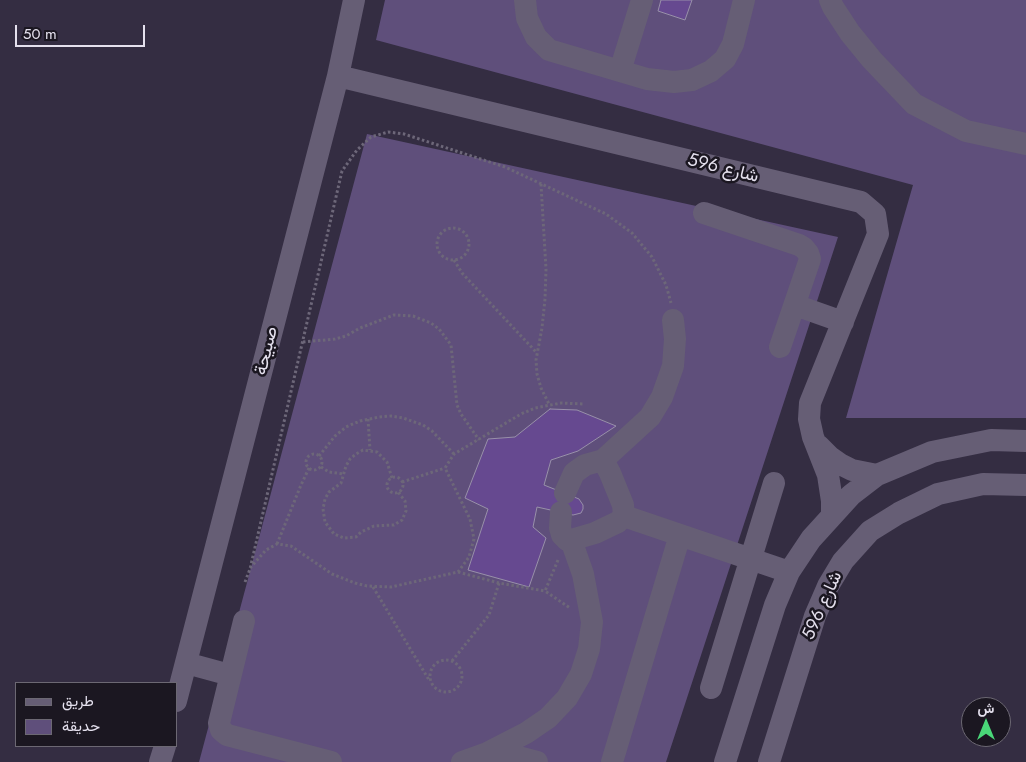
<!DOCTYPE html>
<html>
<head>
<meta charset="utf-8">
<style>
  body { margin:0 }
  #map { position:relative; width:1026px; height:762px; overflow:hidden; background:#342d42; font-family:Jost,Vazirmatn,sans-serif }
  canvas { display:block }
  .legend { position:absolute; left:15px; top:682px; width:162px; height:65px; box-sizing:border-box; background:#1b1721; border:1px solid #6c6873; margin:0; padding:6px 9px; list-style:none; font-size:15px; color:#e5e1ee }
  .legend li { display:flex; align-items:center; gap:10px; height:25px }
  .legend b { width:25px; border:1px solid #6c6873 }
  .north { position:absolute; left:961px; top:697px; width:50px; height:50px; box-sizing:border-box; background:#1b1721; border:1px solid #6c6873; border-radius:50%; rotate:0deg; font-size:14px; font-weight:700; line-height:20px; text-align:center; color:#e5e1ee }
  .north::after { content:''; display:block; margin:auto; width:18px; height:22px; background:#49d778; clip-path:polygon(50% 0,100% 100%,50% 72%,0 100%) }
  .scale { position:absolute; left:15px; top:25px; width:130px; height:22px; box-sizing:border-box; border:2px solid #e5e1ee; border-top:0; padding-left:6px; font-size:15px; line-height:18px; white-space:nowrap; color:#e5e1ee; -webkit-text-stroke:4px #1b1721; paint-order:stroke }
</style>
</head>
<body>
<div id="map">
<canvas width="1026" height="762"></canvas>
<ul class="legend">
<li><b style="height:6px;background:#665e75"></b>طريق</li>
<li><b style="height:14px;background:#5f4f7b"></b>حديقة</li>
</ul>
<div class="north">ش</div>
<div class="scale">50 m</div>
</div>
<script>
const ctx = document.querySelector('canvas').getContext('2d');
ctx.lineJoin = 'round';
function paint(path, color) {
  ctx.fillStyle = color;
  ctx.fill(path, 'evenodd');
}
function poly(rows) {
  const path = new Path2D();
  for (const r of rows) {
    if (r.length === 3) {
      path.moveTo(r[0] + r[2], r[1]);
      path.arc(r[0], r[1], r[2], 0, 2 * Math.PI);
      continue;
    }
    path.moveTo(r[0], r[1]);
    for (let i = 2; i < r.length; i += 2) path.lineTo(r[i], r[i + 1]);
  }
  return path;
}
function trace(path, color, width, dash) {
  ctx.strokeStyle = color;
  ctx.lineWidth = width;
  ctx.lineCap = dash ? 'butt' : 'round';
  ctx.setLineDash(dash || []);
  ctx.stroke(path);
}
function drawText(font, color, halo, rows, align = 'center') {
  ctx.font = font + ' Jost,Vazirmatn,sans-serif';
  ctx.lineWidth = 5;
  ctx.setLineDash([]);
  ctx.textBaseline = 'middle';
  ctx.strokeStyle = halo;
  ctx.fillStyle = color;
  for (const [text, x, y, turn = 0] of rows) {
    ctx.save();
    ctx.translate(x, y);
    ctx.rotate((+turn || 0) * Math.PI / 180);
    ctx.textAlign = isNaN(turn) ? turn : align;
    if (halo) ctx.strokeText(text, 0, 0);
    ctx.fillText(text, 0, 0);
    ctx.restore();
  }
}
const green = poly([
  [385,0,1026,0,1026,418,846,418,913,185,376,40],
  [367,134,838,237,666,762,199,762]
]);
const building = poly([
  [661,0,692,0,685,20,658,11,661,0],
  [550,409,577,410,616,426,578,451,551,460,544,485,579,499,583,505,583,509,581,513,573,515,537,507,533,527,546,538,529,587,468,570,488,509,465,498,488,439,515,437,550,409]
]);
const path = poly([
  [541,184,546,269,545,299,542,328,536,360,537,374,541,388,549,404],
  [453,244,16],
  [454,260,462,273,537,353],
  [303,342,335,339,346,336,360,328,394,315,413,316,431,323,439,329,451,345,457,405,461,414,479,440],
  [368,419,370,450],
  [314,462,8],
  [319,456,335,436,346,427,360,421,379,417,391,416,403,418,423,425,432,431,454,454],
  [321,467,329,472,344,474],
  [395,485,8],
  [392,478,387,462,377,452,363,450,356,454,350,459,346,466,341,483,329,492,325,499,323,509,325,522,334,534,344,538,356,537,361,532,374,526,394,525,402,520,406,511,405,501,398,492],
  [402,482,445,468],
  [277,544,301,485,309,468],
  [558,560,545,591,570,608],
  [250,568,266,550,277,544,291,546,332,574,355,583,367,586,391,587,458,572,469,557,474,539,470,519,445,468,454,454,521,414,535,408,561,403,584,404],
  [458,572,499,583,545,591],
  [245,582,250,569,342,171,357,150,371,137,388,132,404,134,505,167,606,214,632,233,652,257,666,285,671,303],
  [373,587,429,680],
  [446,676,16],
  [452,661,489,615,499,583]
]);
const minor = poly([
  [525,0,527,18,536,37,549,50,647,79,674,82,692,80,711,71,725,59,733,44,744,0],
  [830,0,833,7,850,33,872,60,914,104,966,131,1026,144],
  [620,71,642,0],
  [338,76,861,202,875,214,878,234,810,403,809,419,813,437,828,475,832,501,832,515],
  [704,213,799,245,804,248,808,253,810,259,808,265,780,347],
  [795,305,843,322],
  [819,446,830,457,840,464,852,470,877,475],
  [603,460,650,417,662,397,673,366,675,339,673,320],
  [561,512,560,528,562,535,567,540,571,540,595,533,618,522,624,516,623,505,610,473,603,460,585,465,574,473,565,493],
  [624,516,789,572],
  [244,621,219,723,221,730,227,735,331,762],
  [186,663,230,675],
  [711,688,774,483],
  [176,701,338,76,354,0],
  [487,753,518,757,537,762],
  [160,762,165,746],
  [462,762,487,753,526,733,548,718,567,698,581,674,589,649,592,622,583,574,571,540],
  [612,762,680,535],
  [725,762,775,605,789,572,811,539,851,495,877,475,932,452,991,440,1026,441],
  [769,762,815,616,828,586,843,561,870,531,899,513,938,494,983,484,1026,485]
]);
const streetNames = [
  ["شارع 596",723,169,14],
  ["صبيحة",267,351,-76],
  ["شارع 596",823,606,-66]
];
paint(green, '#5f4f7b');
paint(building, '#664990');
trace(building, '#9890a9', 1);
trace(path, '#6d6779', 3, [2.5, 2.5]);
trace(minor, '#665e75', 22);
drawText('18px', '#e5e1ee', '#1b1721', streetNames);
</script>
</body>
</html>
